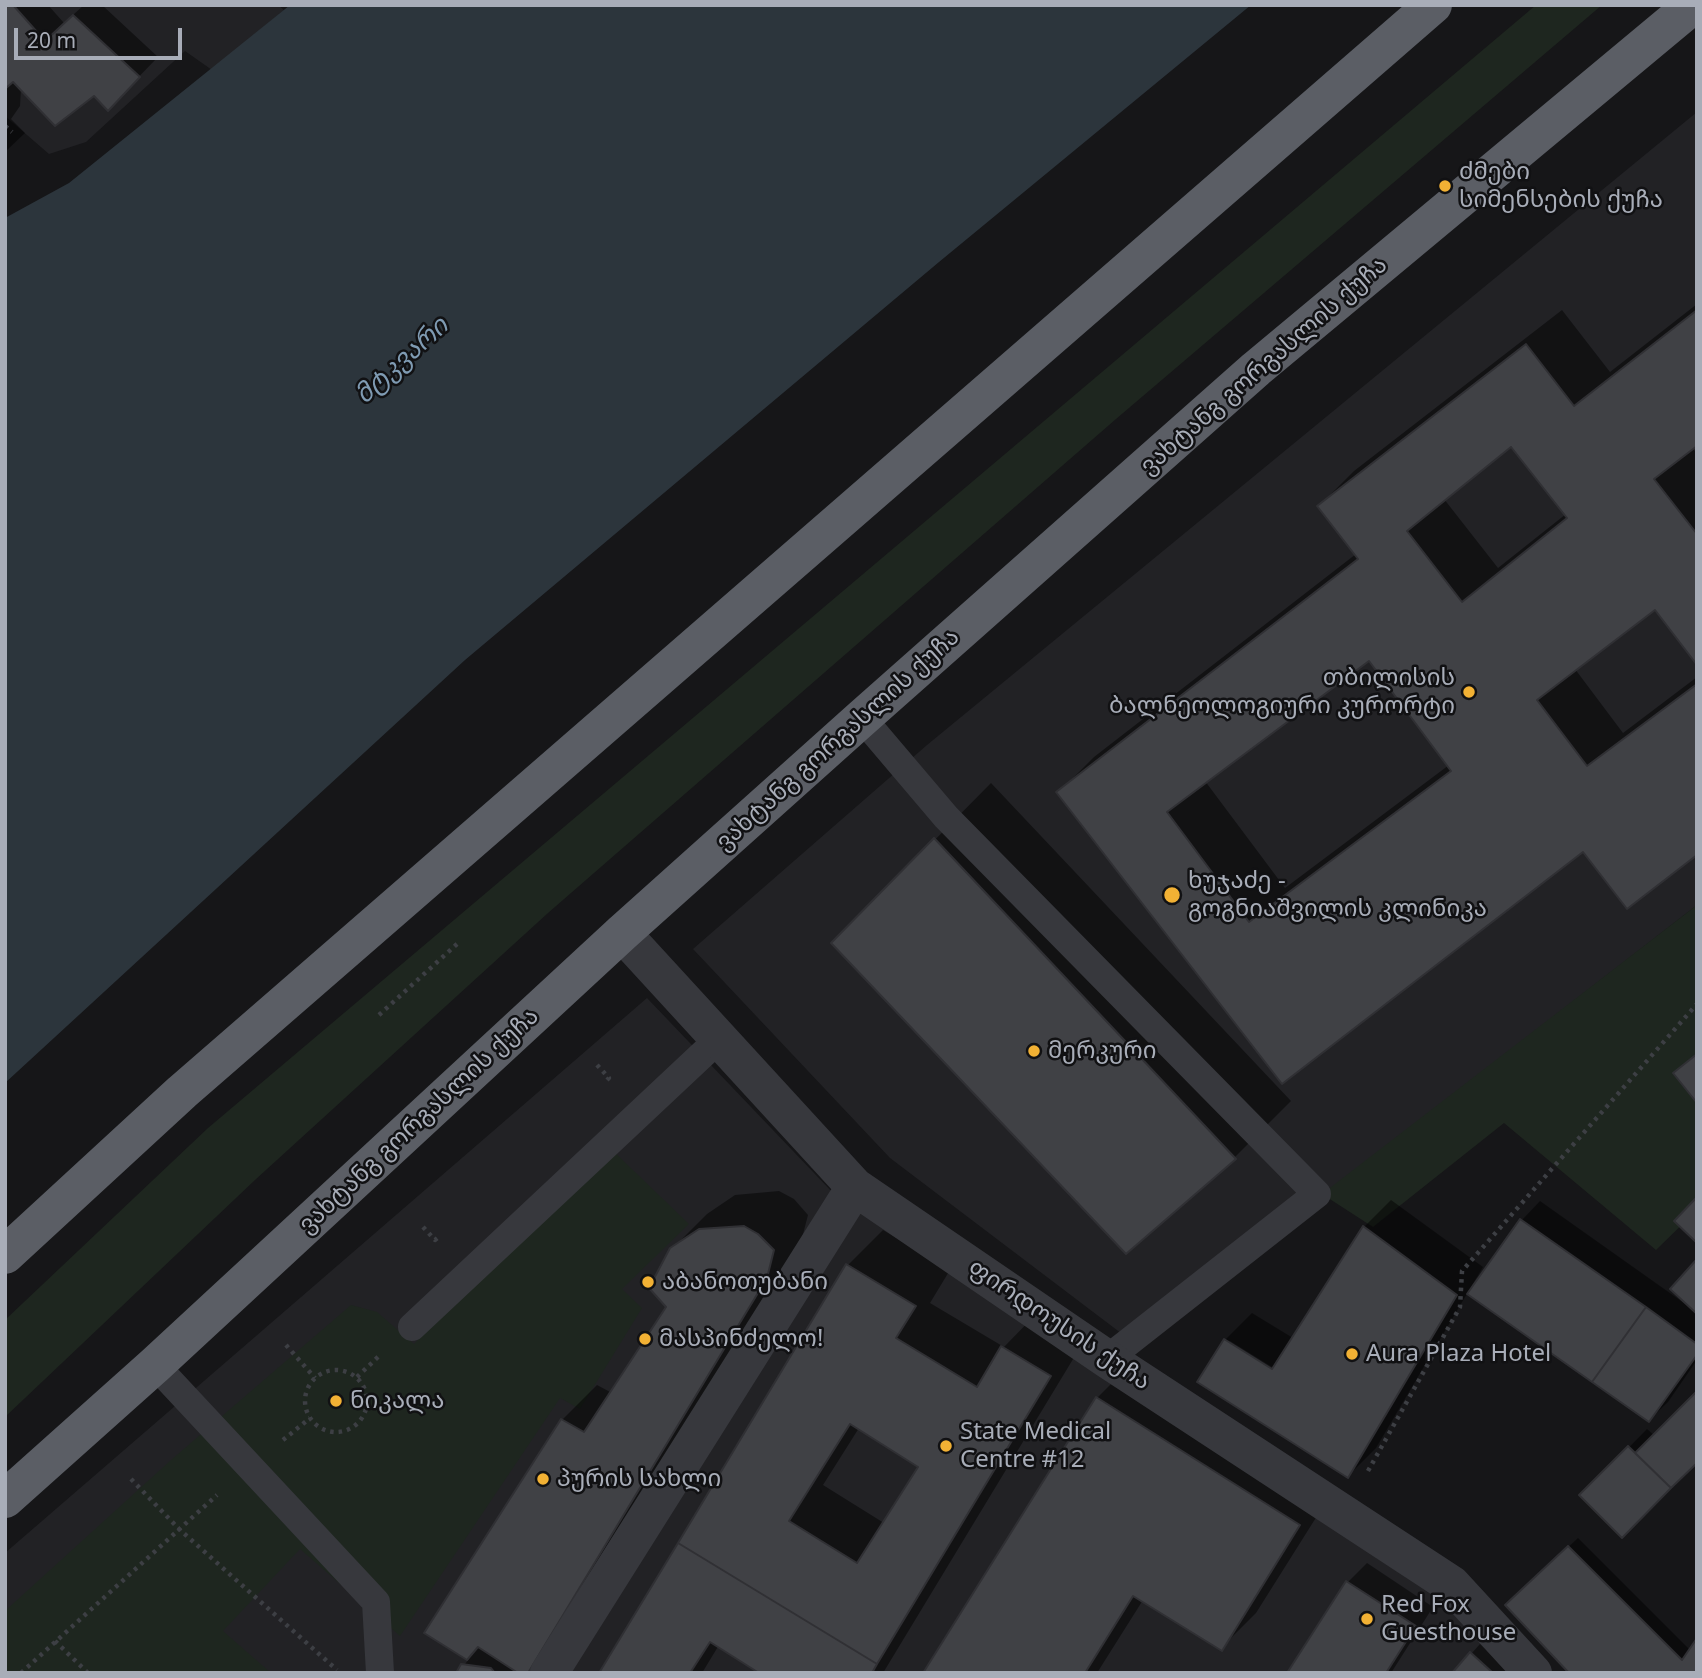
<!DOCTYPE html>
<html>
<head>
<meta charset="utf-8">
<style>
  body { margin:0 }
  #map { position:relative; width:1702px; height:1678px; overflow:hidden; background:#161618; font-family:"Noto Sans",sans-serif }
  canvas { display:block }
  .frame { position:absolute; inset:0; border:7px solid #a8adb8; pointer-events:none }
  .scale { position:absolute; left:14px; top:28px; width:168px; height:32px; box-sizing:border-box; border:4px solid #a8adb8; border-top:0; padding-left:9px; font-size:21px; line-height:24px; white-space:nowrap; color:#a8adb8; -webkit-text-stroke:5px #111113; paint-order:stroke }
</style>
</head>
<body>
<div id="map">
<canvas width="1702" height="1678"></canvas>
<div class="frame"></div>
<div class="scale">20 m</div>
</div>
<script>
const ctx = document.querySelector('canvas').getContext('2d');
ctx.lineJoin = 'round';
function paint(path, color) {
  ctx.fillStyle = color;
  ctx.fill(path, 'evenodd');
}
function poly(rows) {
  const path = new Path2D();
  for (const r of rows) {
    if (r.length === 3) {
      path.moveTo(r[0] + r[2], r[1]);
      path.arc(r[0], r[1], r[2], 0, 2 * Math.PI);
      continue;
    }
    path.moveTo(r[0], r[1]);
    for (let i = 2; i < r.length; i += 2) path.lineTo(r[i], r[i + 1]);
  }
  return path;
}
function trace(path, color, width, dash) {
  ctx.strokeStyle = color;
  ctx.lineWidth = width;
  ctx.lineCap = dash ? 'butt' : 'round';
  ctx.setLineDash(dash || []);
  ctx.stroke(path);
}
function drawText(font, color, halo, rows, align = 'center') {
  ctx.font = font + ' "Noto Sans","Noto Sans Georgian",sans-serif';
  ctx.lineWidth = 5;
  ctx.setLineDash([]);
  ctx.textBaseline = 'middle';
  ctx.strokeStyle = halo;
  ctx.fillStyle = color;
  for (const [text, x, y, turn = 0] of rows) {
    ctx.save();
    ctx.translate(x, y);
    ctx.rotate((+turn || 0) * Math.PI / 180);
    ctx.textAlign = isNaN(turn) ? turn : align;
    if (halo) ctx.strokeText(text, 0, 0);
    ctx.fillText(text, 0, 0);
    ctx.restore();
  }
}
const built = poly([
  [5,5,278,5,284,10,212,70,185,51,86,142,49,154,5,116],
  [1697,112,1697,905,1134,1343,890,1158,693,949,927,745],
  [647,998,835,1195,1437,1590,1509,1673,5,1673,5,1553]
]);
const green = poly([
  [1536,5,1602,5,1116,419,548,913,255,1180,5,1417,5,1320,208,1128],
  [1697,905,1697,1210,1656,1250,1504,1123,1373,1227,1322,1194],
  [607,1145,689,1224,622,1289,642,1308,580,1409,560,1398,400,1636,300,1549,223,1631,271,1673,5,1673,5,1611,171,1460,351,1305,377,1312,414,1344]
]);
const water = poly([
  [290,5,1251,5,939,262,465,660,5,1083,5,218,69,183]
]);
const shadow = poly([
  [5,5,48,5,64,23,84,5,102,5,158,57,126,90,94,94,21,89,20,106,11,119,25,133,5,152],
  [1697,304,1697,443,1692,447,1697,454,1697,663,1656,607,1575,669,1623,733,1697,677,1697,853,1583,849,1283,1082,1059,792,1094,757,1356,554,1319,506,1354,471,1562,310,1610,372],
  [1512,445,1566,514,1498,568,1444,499],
  [1369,659,1449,765,1285,888,1205,781],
  [991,783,1291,1101,1235,1157,1126,1252,833,943],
  [779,1191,794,1199,808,1215,801,1242,560,1640,527,1673,458,1673,469,1659,426,1633,562,1420,597,1385,612,1393,668,1307,671,1250,707,1214,735,1195],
  [1391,1200,1483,1267,1471,1287,1473,1289,1522,1220,1540,1201,1684,1303,1697,1262,1697,1360,1668,1402,1649,1420,1468,1292,1376,1448,1348,1476,1225,1340,1252,1313,1293,1338,1364,1227],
  [1230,1341,1280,1372,1278,1375,1230,1345],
  [883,1230,950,1270,930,1303,1004,1347,1038,1312,1084,1341,883,1673,762,1673,719,1645,702,1673,601,1673,848,1265],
  [859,1428,920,1466,884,1523,823,1485],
  [1132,1363,1334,1489,1256,1613,1221,1648,1143,1600,1097,1673,925,1673,1097,1398],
  [1697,1393,1697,1461,1582,1495,1647,1429,1655,1436],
  [1578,1538,1690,1650,1697,1673,1516,1596],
  [1367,1563,1433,1607,1391,1673,1289,1673,1348,1582],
  [1480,1644,1512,1673,1454,1673]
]);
const building = poly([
  [5,5,13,5,45,41,73,15,140,77,108,111,94,96,55,126,13,82,5,89,5,5],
  [1697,310,1697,446,1654,479,1697,534,1697,665,1655,610,1537,700,1587,766,1697,684,1697,855,1627,909,1583,852,1282,1084,1056,792,1358,559,1317,506,1526,344,1574,406,1697,310],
  [1511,447,1567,518,1462,602,1407,531,1511,447],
  [1369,661,1451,771,1249,922,1167,812,1369,661],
  [934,838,1236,1159,1126,1254,831,943,934,838],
  [1697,1054,1697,1103,1673,1073,1697,1054],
  [1697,1197,1697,1243,1674,1221,1697,1197],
  [1520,1219,1646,1307,1592,1382,1467,1294,1520,1219],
  [744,1226,758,1234,774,1250,767,1278,528,1673,518,1673,478,1647,467,1660,424,1633,561,1419,584,1432,666,1307,649,1288,670,1248,699,1229,744,1226],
  [1363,1226,1457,1295,1348,1478,1197,1382,1224,1339,1272,1369,1363,1226],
  [1697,1259,1697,1314,1670,1289,1697,1259],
  [846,1264,916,1306,896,1338,977,1387,1001,1346,1051,1376,877,1664,678,1543,846,1264],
  [850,1424,918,1467,857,1563,789,1521,850,1424],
  [1646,1307,1697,1344,1697,1355,1649,1422,1592,1382,1646,1307],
  [1696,1392,1697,1463,1671,1488,1635,1453,1696,1392],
  [1096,1397,1300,1525,1222,1651,1133,1596,1085,1673,923,1673,1096,1397],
  [1628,1446,1671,1488,1622,1538,1579,1495,1628,1446],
  [678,1543,877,1664,872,1673,759,1673,710,1642,690,1673,599,1673,678,1543],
  [1568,1546,1682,1660,1697,1638,1697,1673,1569,1673,1505,1605,1568,1546],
  [1346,1581,1416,1626,1386,1673,1287,1673,1346,1581],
  [1470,1652,1493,1673,1452,1673,1470,1652],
  [461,1664,491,1668,495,1673,456,1673,461,1664]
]);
const path = poly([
  [5,126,12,132],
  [379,1015,457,944],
  [597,1065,609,1078,607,1080],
  [423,1227,435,1240,440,1236],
  [286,1345,315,1378],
  [336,1401,31],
  [357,1377,379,1356],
  [283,1440,310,1418],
  [1368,1471,1460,1307,1462,1271,1697,1004],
  [131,1479,179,1529,337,1670],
  [55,1641,88,1673],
  [21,1673,217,1495]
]);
const service = poly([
  [862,718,946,817,1317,1194,1107,1359],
  [412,1327,720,1038],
  [155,1365,376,1602,380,1673]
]);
const minor = poly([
  [622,933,855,1187,1107,1359,1452,1585,1533,1673],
  [549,1673,855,1187]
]);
const trunk = poly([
  [5,1255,182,1092,1433,5],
  [5,1499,155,1365,622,933,862,718,1256,369,1693,5]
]);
const markers = [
  [1445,186,7,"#f2b134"],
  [1469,692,7,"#f2b134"],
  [1172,895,9,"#f2b134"],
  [1034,1051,7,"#f2b134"],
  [648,1282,7,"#f2b134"],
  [645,1339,7,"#f2b134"],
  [1352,1354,7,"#f2b134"],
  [336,1401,7,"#f2b134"],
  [946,1446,7,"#f2b134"],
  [543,1479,7,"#f2b134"],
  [1367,1619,7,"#f2b134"]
];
const poiNames = [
  ["ძმები",1459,172],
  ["სიმენსების ქუჩა",1459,200],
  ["თბილისის",1455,678,"right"],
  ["ბალნეოლოგიური კურორტი",1455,706,"right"],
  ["ხუჯაძე -",1188,881],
  ["გოგნიაშვილის კლინიკა",1188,909],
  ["მერკური",1048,1051],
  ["აბანოთუბანი",662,1282],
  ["მასპინძელო!",659,1339],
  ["Aura Plaza Hotel",1366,1354],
  ["ნიკალა",350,1401],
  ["State Medical",960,1432],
  ["Centre #12",960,1460],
  ["პურის სახლი",557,1479],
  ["Red Fox",1381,1605],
  ["Guesthouse",1381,1633]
];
const streetNames = [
  ["ვახტანგ გორგასლის ქუჩა",1264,366,-41],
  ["ვახტანგ გორგასლის ქუჩა",838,740,-42],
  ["ვახტანგ გორგასლის ქუჩა",419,1121,-43],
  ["ფირდოუსის ქუჩა",1059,1325,34]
];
const waterNames = [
  ["მტკვარი",402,361,-42]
];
paint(built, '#222225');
paint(green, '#1e261f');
paint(water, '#2c353c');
paint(shadow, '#0007');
paint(building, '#404145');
trace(building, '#303034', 2);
trace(path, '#3d3f44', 4.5, [3.5, 5]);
trace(service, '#37383d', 28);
trace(minor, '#37383d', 38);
trace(trunk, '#5b5e65', 38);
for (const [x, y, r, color] of markers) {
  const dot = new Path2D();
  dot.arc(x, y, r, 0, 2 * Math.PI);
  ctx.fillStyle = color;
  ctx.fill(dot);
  trace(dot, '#111113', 2.5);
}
drawText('24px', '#a8adb8', '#111113', poiNames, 'left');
drawText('24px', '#a8adb8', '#111113', streetNames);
drawText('italic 26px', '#7f9bb3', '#111113', waterNames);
</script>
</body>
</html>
